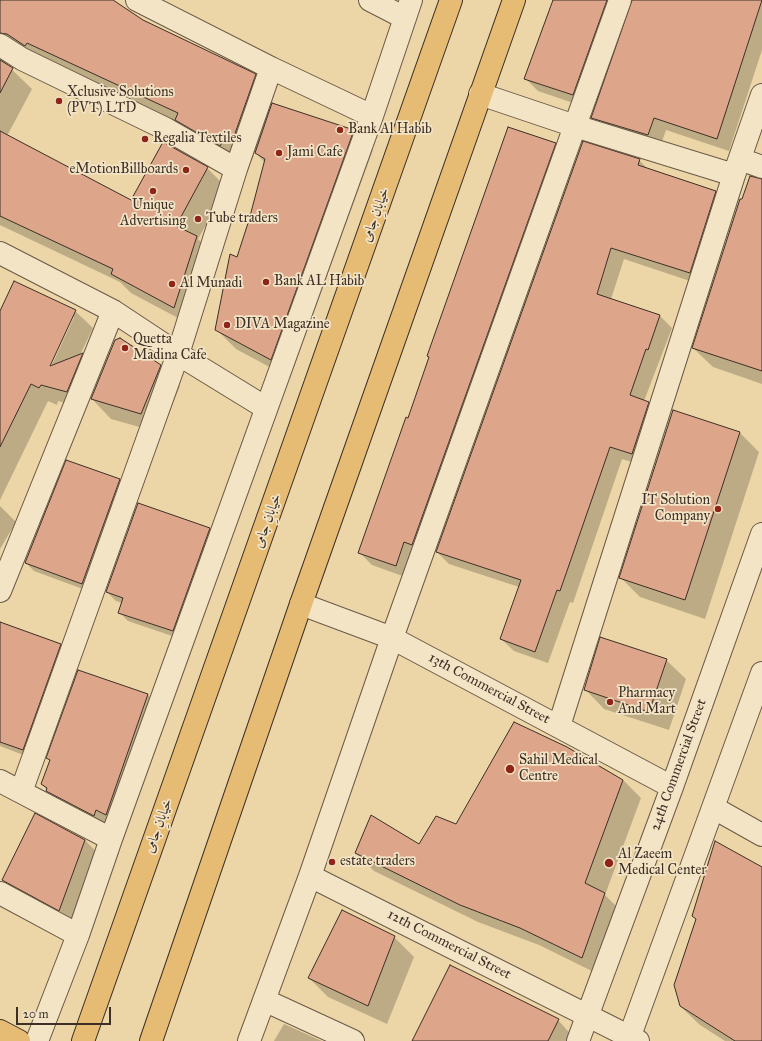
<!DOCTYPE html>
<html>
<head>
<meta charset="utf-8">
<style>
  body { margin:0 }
  #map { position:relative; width:762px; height:1041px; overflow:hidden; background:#ecd6a7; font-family:"IM FELL Great Primer",serif }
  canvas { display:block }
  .scale { position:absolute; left:16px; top:1007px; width:95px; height:18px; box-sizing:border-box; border:2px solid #3e2f26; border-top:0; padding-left:5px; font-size:12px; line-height:14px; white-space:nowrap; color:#3e2f26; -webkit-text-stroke:3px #f3e4c6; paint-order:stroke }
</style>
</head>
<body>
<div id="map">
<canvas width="762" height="1041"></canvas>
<div class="scale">20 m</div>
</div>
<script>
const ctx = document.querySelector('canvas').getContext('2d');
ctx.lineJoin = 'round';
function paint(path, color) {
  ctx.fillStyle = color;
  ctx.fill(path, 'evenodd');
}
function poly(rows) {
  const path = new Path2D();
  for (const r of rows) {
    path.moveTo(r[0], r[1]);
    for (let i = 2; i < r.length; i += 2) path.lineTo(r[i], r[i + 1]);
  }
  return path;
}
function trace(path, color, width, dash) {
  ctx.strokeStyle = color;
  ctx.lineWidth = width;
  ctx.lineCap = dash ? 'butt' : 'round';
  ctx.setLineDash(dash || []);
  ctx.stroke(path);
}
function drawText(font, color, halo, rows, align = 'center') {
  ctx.font = font + ' "IM FELL Great Primer",Amiri,serif';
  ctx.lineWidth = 3.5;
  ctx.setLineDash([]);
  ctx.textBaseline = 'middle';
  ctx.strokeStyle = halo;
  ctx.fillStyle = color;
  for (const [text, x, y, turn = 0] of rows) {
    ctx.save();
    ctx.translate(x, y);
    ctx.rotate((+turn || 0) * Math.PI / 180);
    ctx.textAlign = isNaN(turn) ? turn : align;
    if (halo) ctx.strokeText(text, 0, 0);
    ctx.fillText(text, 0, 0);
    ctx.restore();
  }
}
const shadow = poly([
  [0,0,109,0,143,20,255,75,274,95,271,103,353,131,373,150,290,378,236,349,217,330,250,220,265,163,255,152,252,160,244,156,240,164,195,139,179,123,47,61,8,58,7,65,32,89,7,136,131,201,163,143,207,168,227,188,198,239,216,257,193,326,131,293,120,282,0,225],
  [554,0,630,0,585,107,538,91,525,78],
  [633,0,762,0,762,50,729,151,666,130,660,147,605,130,592,118],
  [555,144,567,156,408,578,372,565,360,553,408,419,430,358,428,356],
  [639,160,649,170,715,192,728,204,702,285,624,259,611,299,660,316,672,328,644,401,648,402,661,415,644,466,622,459,573,603,570,602,548,663,514,651,501,639,519,587,449,564,437,552],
  [762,186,762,384,713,367,693,348,742,201],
  [75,311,93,328,80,355,82,354,99,371,82,408,58,401,57,405,48,401,0,500,0,313],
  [72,317,74,317,49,371,47,370],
  [160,366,180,386,161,433,111,419,92,399],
  [673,411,740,433,759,452,705,619,640,597,620,577],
  [120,479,128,488,91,592,34,571,26,563],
  [0,506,16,522,0,549],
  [209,529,218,538,181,639,128,621,119,612,122,603,116,601,107,592],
  [0,635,60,644,69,653,31,758,0,746],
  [666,660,686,679,669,730,604,709,585,689],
  [79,671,148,695,158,706,104,826,57,801,42,784,50,761,48,758],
  [623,780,641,798,605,895,622,912,600,975,539,945,478,922,374,871,356,853,420,845,457,825],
  [85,840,104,860,79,929,22,900,3,880],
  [762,868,762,1041,725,1041,700,1025,680,1006],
  [394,937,414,957,387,1024,328,997,309,978],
  [558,1020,577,1041,419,1041],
  [284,1024,322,1041,274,1041]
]);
const building = poly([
  [0,0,113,0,143,20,256,74,232,142,225,138,220,146,175,120,178,113,27,43,25,46,7,34,0,33,0,0],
  [553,0,607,0,573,95,524,79,553,0],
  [632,0,762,0,717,139,654,118,648,135,591,118,632,0],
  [0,60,13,68,0,93,0,60],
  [272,103,354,130,271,360,215,330,230,254,237,257,249,220,265,159,255,153,272,103],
  [508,127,556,143,412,545,404,542,396,566,358,553,406,417,408,418,429,357,427,356,508,127],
  [0,131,131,200,163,142,208,167,176,226,197,236,174,308,111,274,113,269,0,216,0,131],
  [583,141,640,159,638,165,716,191,690,273,611,248,597,294,660,315,648,350,646,349,630,395,649,402,632,454,610,447,560,591,557,590,535,652,500,639,521,580,436,552,583,141],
  [750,176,762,179,762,371,692,348,740,199,742,199,750,176],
  [14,281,76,310,50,366,83,353,67,392,41,385,39,388,31,384,0,447,0,311,14,281],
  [120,338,161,365,141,414,91,399,115,340,120,338],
  [673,410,740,432,685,600,619,578,673,410],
  [66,460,120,479,82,584,25,563,66,460],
  [138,503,210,528,173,631,118,613,123,598,106,592,138,503],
  [0,622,61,644,23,750,0,742,0,622],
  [600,637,667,659,649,712,584,690,600,637],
  [78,670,148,694,106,815,96,810,94,816,46,791,47,788,41,784,50,760,46,758,78,670],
  [514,722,567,747,623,780,585,883,605,893,582,958,520,928,460,905,355,853,371,815,419,844,436,816,456,824,514,722],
  [35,813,85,840,59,911,2,880,35,813],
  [715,841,762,867,762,1041,735,1041,680,1006,674,985,696,919,692,916,715,841],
  [342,910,395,936,368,1006,308,978,342,910],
  [450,965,559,1019,548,1041,412,1041,450,965]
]);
const minor = poly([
  [137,0,271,68,372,116],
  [370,0,405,18],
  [0,45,22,59,166,129,236,169],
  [480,94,575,126,734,175],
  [740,159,762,167],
  [0,253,113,311,178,354,266,408],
  [0,591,113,311],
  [301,604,392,638,672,787],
  [559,726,734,175,762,95],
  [0,781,111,839],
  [21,792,178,354,236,169,271,68],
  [714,808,762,835],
  [310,876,638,1041],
  [0,893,78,935],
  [264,1000,353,1041],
  [37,1041,78,935,111,839,372,116,411,0],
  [249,1041,310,876,392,638,620,0],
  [578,1041,672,787,762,534],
  [628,1041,762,673]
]);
const major = poly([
  [0,1031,19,1041],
  [83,1041,451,0],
  [151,1041,301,604,514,0]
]);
const markers = [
  [59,101,4,"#8f2418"],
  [340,130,4,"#8f2418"],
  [145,139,4,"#8f2418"],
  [279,153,4,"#8f2418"],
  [186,170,4,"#8f2418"],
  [153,191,4,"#8f2418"],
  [198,219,4,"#8f2418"],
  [266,282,4,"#8f2418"],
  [172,284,4,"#8f2418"],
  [227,325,4,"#8f2418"],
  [125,348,4,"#8f2418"],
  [718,509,4,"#8f2418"],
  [610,702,4,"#8f2418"],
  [510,769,5,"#8f2418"],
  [332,862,4,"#8f2418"],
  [609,863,5,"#8f2418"]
];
const poiNames = [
  ["Xclusive Solutions",67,93],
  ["(PVT) LTD",67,109],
  ["Bank Al Habib",348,130],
  ["Regalia Textiles",153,139],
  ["Jami Cafe",287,153],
  ["eMotionBillboards",178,170,"right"],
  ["Unique",153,206,"center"],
  ["Advertising",153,222,"center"],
  ["Tube traders",206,219],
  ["Bank AL Habib",274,282],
  ["Al Munadi",180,284],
  ["DIVA Magazine",235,325],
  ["Quetta",133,340],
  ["Madina Cafe",133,356],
  ["IT Solution",710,501,"right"],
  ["Company",710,517,"right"],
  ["Pharmacy",618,694],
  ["And Mart",618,710],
  ["Sahil Medical",519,761],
  ["Centre",519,777],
  ["Al Zaeem",618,855],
  ["Medical Center",618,871],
  ["estate traders",340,862]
];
const streetNames = [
  ["خیابانِ جامی",376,215,-70],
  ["خیابانِ جامی",268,521,-70],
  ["13th Commercial Street",489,689,28],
  ["24th Commercial Street",679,765,-70],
  ["خیابانِ جامی",159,826,-70],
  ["12th Commercial Street",449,945,27]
];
paint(shadow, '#0003');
paint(building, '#dda58a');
trace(building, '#3e2f26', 1);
trace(minor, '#6a5946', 24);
trace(major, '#3e2f26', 24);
trace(minor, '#f3e4c6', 22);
trace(major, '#e6bb74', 22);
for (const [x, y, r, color] of markers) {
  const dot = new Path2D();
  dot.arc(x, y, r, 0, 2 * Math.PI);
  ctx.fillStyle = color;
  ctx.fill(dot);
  trace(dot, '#f3e4c6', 1.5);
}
drawText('14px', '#3e2f26', '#f3e4c6', poiNames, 'left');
drawText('14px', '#3e2f26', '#f3e4c6', streetNames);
</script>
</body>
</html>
